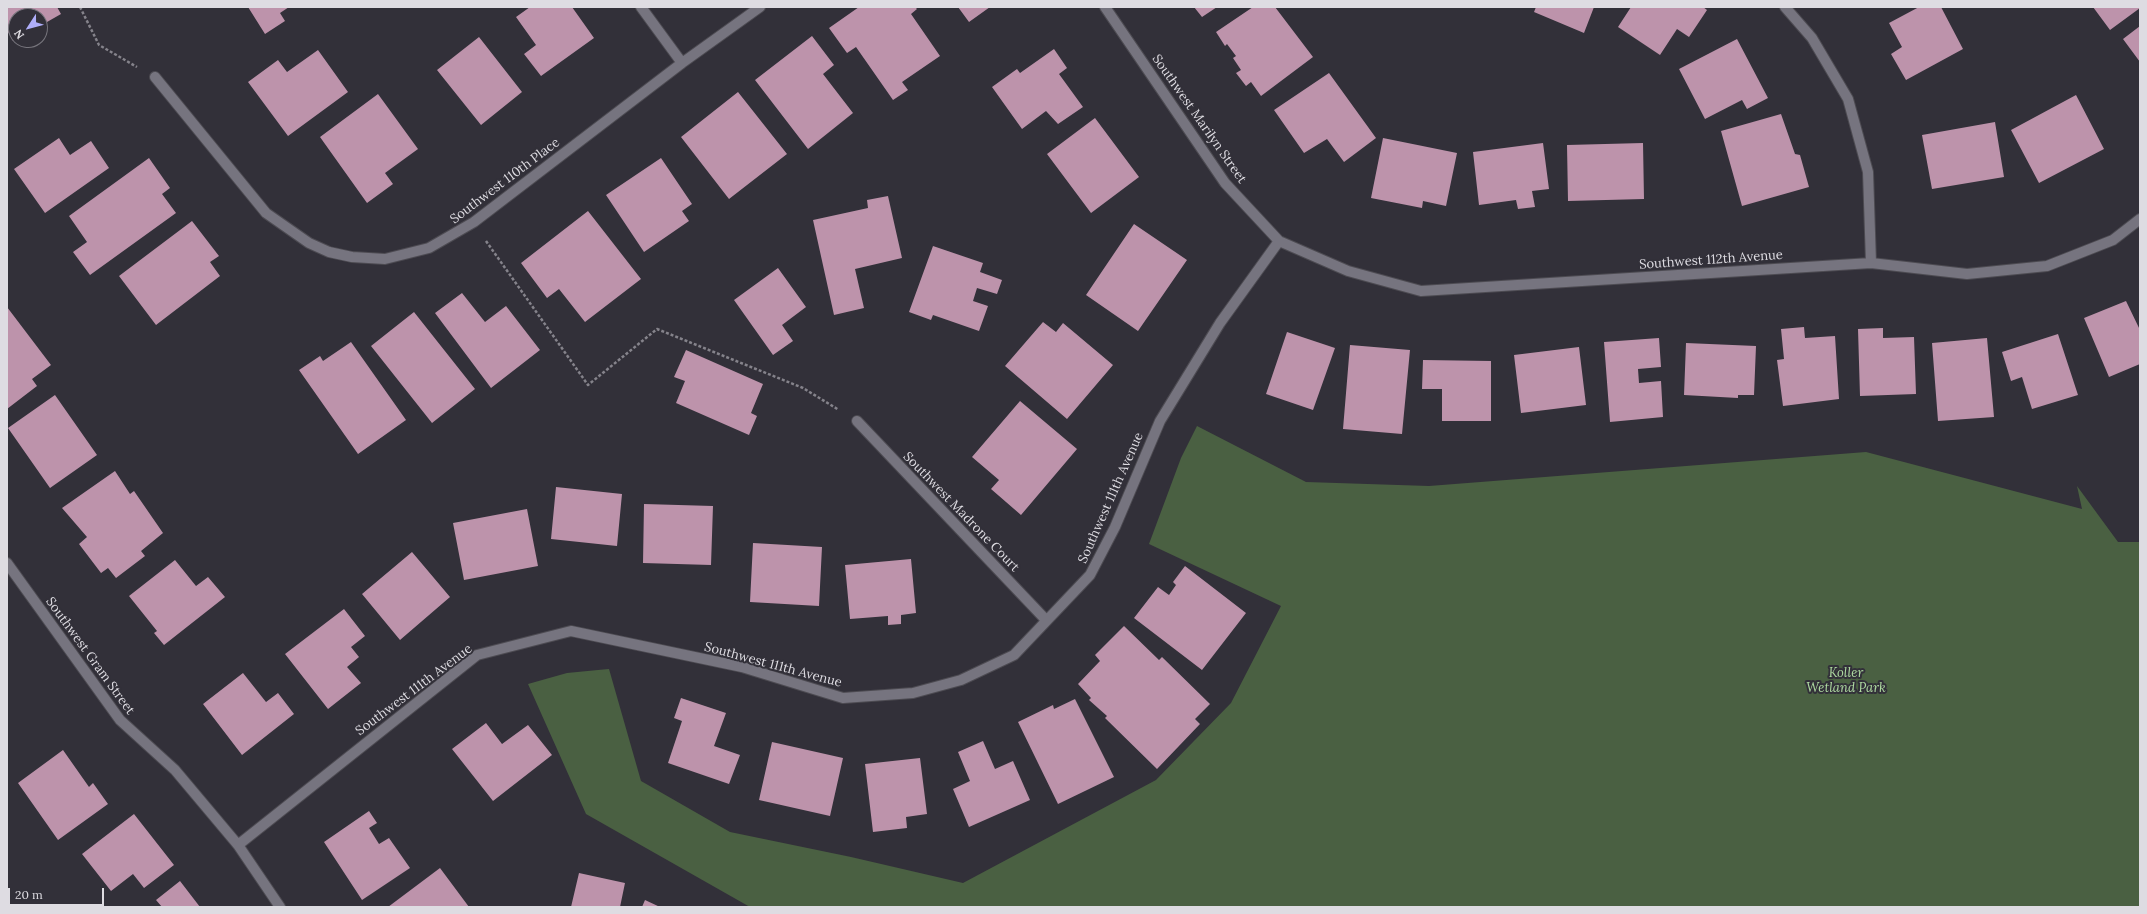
<!DOCTYPE html>
<html>
<head>
<meta charset="utf-8">
<style>
  body { margin:0 }
  #map { position:relative; width:2147px; height:914px; overflow:hidden; background:#323039; font-family:Lora,serif }
  canvas { display:block }
  .frame { position:absolute; inset:0; border:8px solid #dedce2; pointer-events:none }
  .north { position:absolute; left:8px; top:8px; width:40px; height:40px; box-sizing:border-box; background:#323039; border:1px solid #77757d; border-radius:50%; rotate:234deg; font-size:11px; font-weight:700; line-height:16px; text-align:center; color:#dedce2 }
  .north::after { content:''; display:block; margin:auto; width:14px; height:18px; background:#afaefa; clip-path:polygon(50% 0,100% 100%,50% 72%,0 100%) }
  .scale { position:absolute; left:8px; top:888px; width:96px; height:18px; box-sizing:border-box; border:2px solid #dedce2; border-top:0; padding-left:5px; font-size:12px; line-height:14px; white-space:nowrap; color:#dedce2; -webkit-text-stroke:3px #323039; paint-order:stroke }
</style>
</head>
<body>
<div id="map">
<canvas width="2147" height="914"></canvas>
<div class="frame"></div>
<div class="north">N</div>
<div class="scale">20 m</div>
</div>
<script>
const ctx = document.querySelector('canvas').getContext('2d');
ctx.lineJoin = 'round';
function paint(path, color) {
  ctx.fillStyle = color;
  ctx.fill(path, 'evenodd');
}
function poly(rows) {
  const path = new Path2D();
  for (const r of rows) {
    path.moveTo(r[0], r[1]);
    for (let i = 2; i < r.length; i += 2) path.lineTo(r[i], r[i + 1]);
  }
  return path;
}
function trace(path, color, width, dash) {
  ctx.strokeStyle = color;
  ctx.lineWidth = width;
  ctx.lineCap = dash ? 'butt' : 'round';
  ctx.setLineDash(dash || []);
  ctx.stroke(path);
}
function drawText(font, color, halo, rows, align = 'center') {
  ctx.font = font + ' Lora,serif';
  ctx.lineWidth = 4;
  ctx.setLineDash([]);
  ctx.textBaseline = 'middle';
  ctx.strokeStyle = halo;
  ctx.fillStyle = color;
  for (const [text, x, y, turn = 0] of rows) {
    ctx.save();
    ctx.translate(x, y);
    ctx.rotate((+turn || 0) * Math.PI / 180);
    ctx.textAlign = isNaN(turn) ? turn : align;
    if (halo) ctx.strokeText(text, 0, 0);
    ctx.fillText(text, 0, 0);
    ctx.restore();
  }
}
const green = poly([
  [1197,426,1306,482,1429,486,1866,452,2082,509,2077,486,2118,542,2140,542,2140,907,750,907,586,814,528,684,567,673,598,670,609,669,641,781,730,832,851,857,963,883,1156,780,1231,703,1281,606,1149,544,1181,458]
]);
const building = poly([
  [7,7,57,7,61,14,40,26,40,16,16,16,16,39,13,41,7,30],
  [248,7,289,7,280,13,285,21,265,34],
  [530,7,572,7,594,38,541,76,524,54,536,45,516,17],
  [859,7,915,7,917,9,911,14,940,56,902,82,908,90,893,100,856,47,847,53,829,28],
  [958,7,990,7,969,22],
  [1194,7,1217,7,1202,17],
  [1253,7,1275,7,1313,57,1261,96,1251,82,1246,86,1236,73,1241,70,1233,58,1236,56,1227,44,1225,46,1216,32],
  [1536,7,1594,7,1584,33,1534,12],
  [1631,7,1703,7,1707,10,1689,37,1677,29,1660,55,1618,27],
  [1919,7,1941,7,1963,49,1906,80,1891,54,1902,47,1889,23],
  [2093,7,2140,7,2140,8,2110,30],
  [2140,26,2140,62,2123,39],
  [812,36,834,65,823,74,853,113,808,149,755,80],
  [479,37,522,92,481,125,437,70],
  [1737,39,1768,98,1747,109,1742,100,1705,119,1679,69],
  [1054,49,1067,68,1059,74,1083,107,1058,124,1046,111,1022,129,992,87,1017,69,1020,73],
  [318,50,348,92,288,136,248,82,278,60,287,72],
  [1329,73,1376,138,1344,162,1327,139,1304,153,1274,110],
  [738,92,787,154,729,199,681,137],
  [378,94,418,149,385,173,393,184,367,203,320,137],
  [2076,95,2104,149,2039,183,2011,130],
  [1781,114,1795,154,1800,155,1809,187,1742,206,1721,131],
  [1095,118,1139,177,1091,213,1047,154],
  [1995,122,2004,177,1932,189,1922,135],
  [59,138,70,155,91,141,109,168,45,213,14,169],
  [1383,138,1457,153,1446,206,1423,201,1422,208,1371,198],
  [1543,143,1549,189,1532,191,1535,207,1518,209,1516,200,1479,205,1473,152],
  [1643,143,1644,199,1568,201,1567,145],
  [149,158,170,188,162,194,176,213,90,275,73,252,87,242,69,216],
  [661,158,692,204,682,211,689,221,644,252,606,195],
  [888,196,902,258,855,269,864,308,834,315,813,220,868,208,867,200],
  [588,211,641,279,585,322,559,289,547,298,521,263],
  [192,221,219,256,210,262,220,276,156,325,119,276],
  [1134,224,1187,260,1138,331,1086,295],
  [933,246,983,263,980,272,1002,280,997,294,977,288,973,301,988,306,979,331,933,315,931,320,909,312],
  [778,268,806,307,782,325,793,341,773,355,734,300],
  [462,293,485,322,506,306,540,350,491,388,435,313],
  [2126,301,2140,330,2140,364,2109,377,2084,318],
  [7,307,51,365,32,379,37,386,7,409],
  [414,312,475,389,432,423,371,346],
  [1043,322,1056,332,1063,323,1113,365,1067,419,1005,366],
  [1804,327,1805,338,1835,336,1839,399,1783,406,1777,360,1784,359,1781,329],
  [1883,328,1883,338,1914,337,1916,394,1860,396,1858,329],
  [1287,332,1335,348,1313,410,1266,394],
  [2058,334,2078,395,2032,409,2022,377,2011,381,2002,352],
  [1659,338,1661,367,1638,369,1639,383,1661,381,1663,417,1610,422,1604,342],
  [1987,338,1994,417,1938,421,1932,343],
  [351,342,406,420,358,454,299,370,320,356,323,361],
  [1686,343,1756,346,1754,395,1738,395,1738,398,1684,395],
  [1350,345,1410,350,1402,434,1343,429],
  [1579,347,1586,405,1521,413,1514,355],
  [686,350,763,384,751,413,757,416,749,435,676,403,685,381,674,377],
  [1423,360,1491,361,1491,421,1442,421,1442,389,1422,389],
  [55,395,97,455,50,488,8,428],
  [1020,401,1077,449,1021,515,991,489,999,480,972,457],
  [115,471,130,494,134,491,163,533,141,551,145,556,116,578,108,568,101,573,79,544,87,537,62,508],
  [556,487,622,494,617,546,551,539],
  [644,504,713,506,711,565,643,563],
  [527,509,538,566,464,580,453,523],
  [753,543,822,547,819,606,750,602],
  [412,552,450,597,400,640,362,594],
  [911,559,916,613,901,615,901,624,888,625,888,616,850,619,845,565],
  [175,560,196,586,208,577,225,597,164,645,154,633,157,631,129,596],
  [1185,566,1246,613,1202,670,1134,618,1158,587,1169,595,1176,585,1173,582],
  [344,609,365,636,351,647,359,657,347,667,361,683,328,709,285,654],
  [1124,626,1159,660,1162,657,1210,704,1195,719,1200,724,1157,769,1105,718,1107,716,1089,700,1091,698,1078,684,1100,661,1095,655],
  [243,673,266,702,278,693,294,714,242,755,203,704],
  [681,698,726,713,714,746,740,755,729,784,668,763,682,721,674,718],
  [1075,699,1114,777,1058,804,1018,722,1053,705,1054,709],
  [486,723,502,744,528,725,552,755,493,801,452,749],
  [983,741,995,769,1013,761,1030,800,969,827,953,789,970,781,958,752],
  [772,742,843,758,830,816,759,800],
  [63,750,89,787,93,783,108,804,58,840,18,783],
  [920,758,927,814,906,817,907,828,873,832,865,764],
  [369,811,377,823,369,828,379,844,389,838,410,868,362,900,324,842],
  [134,814,174,865,144,888,133,874,111,891,82,854],
  [440,868,469,907,388,907],
  [579,873,625,883,620,907,571,907],
  [180,881,200,907,162,907,156,900],
  [645,900,660,907,642,907]
]);
const path = poly([
  [80,7,99,45,137,67],
  [486,241,588,385,657,329,803,388,839,410]
]);
const street = poly([
  [641,7,682,63],
  [1105,7,1225,183,1279,241,1348,271,1421,291,1871,263,1967,274,2047,266,2113,240,2140,219],
  [1785,7,1812,38,1848,99,1868,172,1871,263],
  [155,77,266,213,309,243,329,252,352,257,385,259,429,248,474,222,682,63,760,7],
  [857,421,1046,620],
  [7,563,120,720,175,770,238,845,280,907],
  [238,845,477,655,571,631,742,667,843,698,913,693,961,680,1014,655,1090,575,1115,527,1160,421,1220,323,1279,241]
]);
const streetNames = [
  ["Southwest Marilyn Street",1199,119,55],
  ["Southwest 110th Place",505,181,-37],
  ["Southwest 112th Avenue",1711,260,-4],
  ["Southwest 111th Avenue",1111,498,-66],
  ["Southwest Madrone Court",961,512,46],
  ["Southwest Gram Street",90,656,54],
  ["Southwest 111th Avenue",773,665,15],
  ["Southwest 111th Avenue",414,690,-37]
];
const parkNames = [
  ["Koller",1846,673],
  ["Wetland Park",1846,688]
];
paint(green, '#4a6042');
paint(building, '#bd93ab');
trace(street, '#4d4b52', 12);
trace(path, '#85838b', 2.5, [3, 2]);
trace(street, '#76747f', 10);
drawText('13px', '#dedce2', '#323039', streetNames);
drawText('italic 13px', '#afdba1', '#323039', parkNames);
</script>
</body>
</html>
